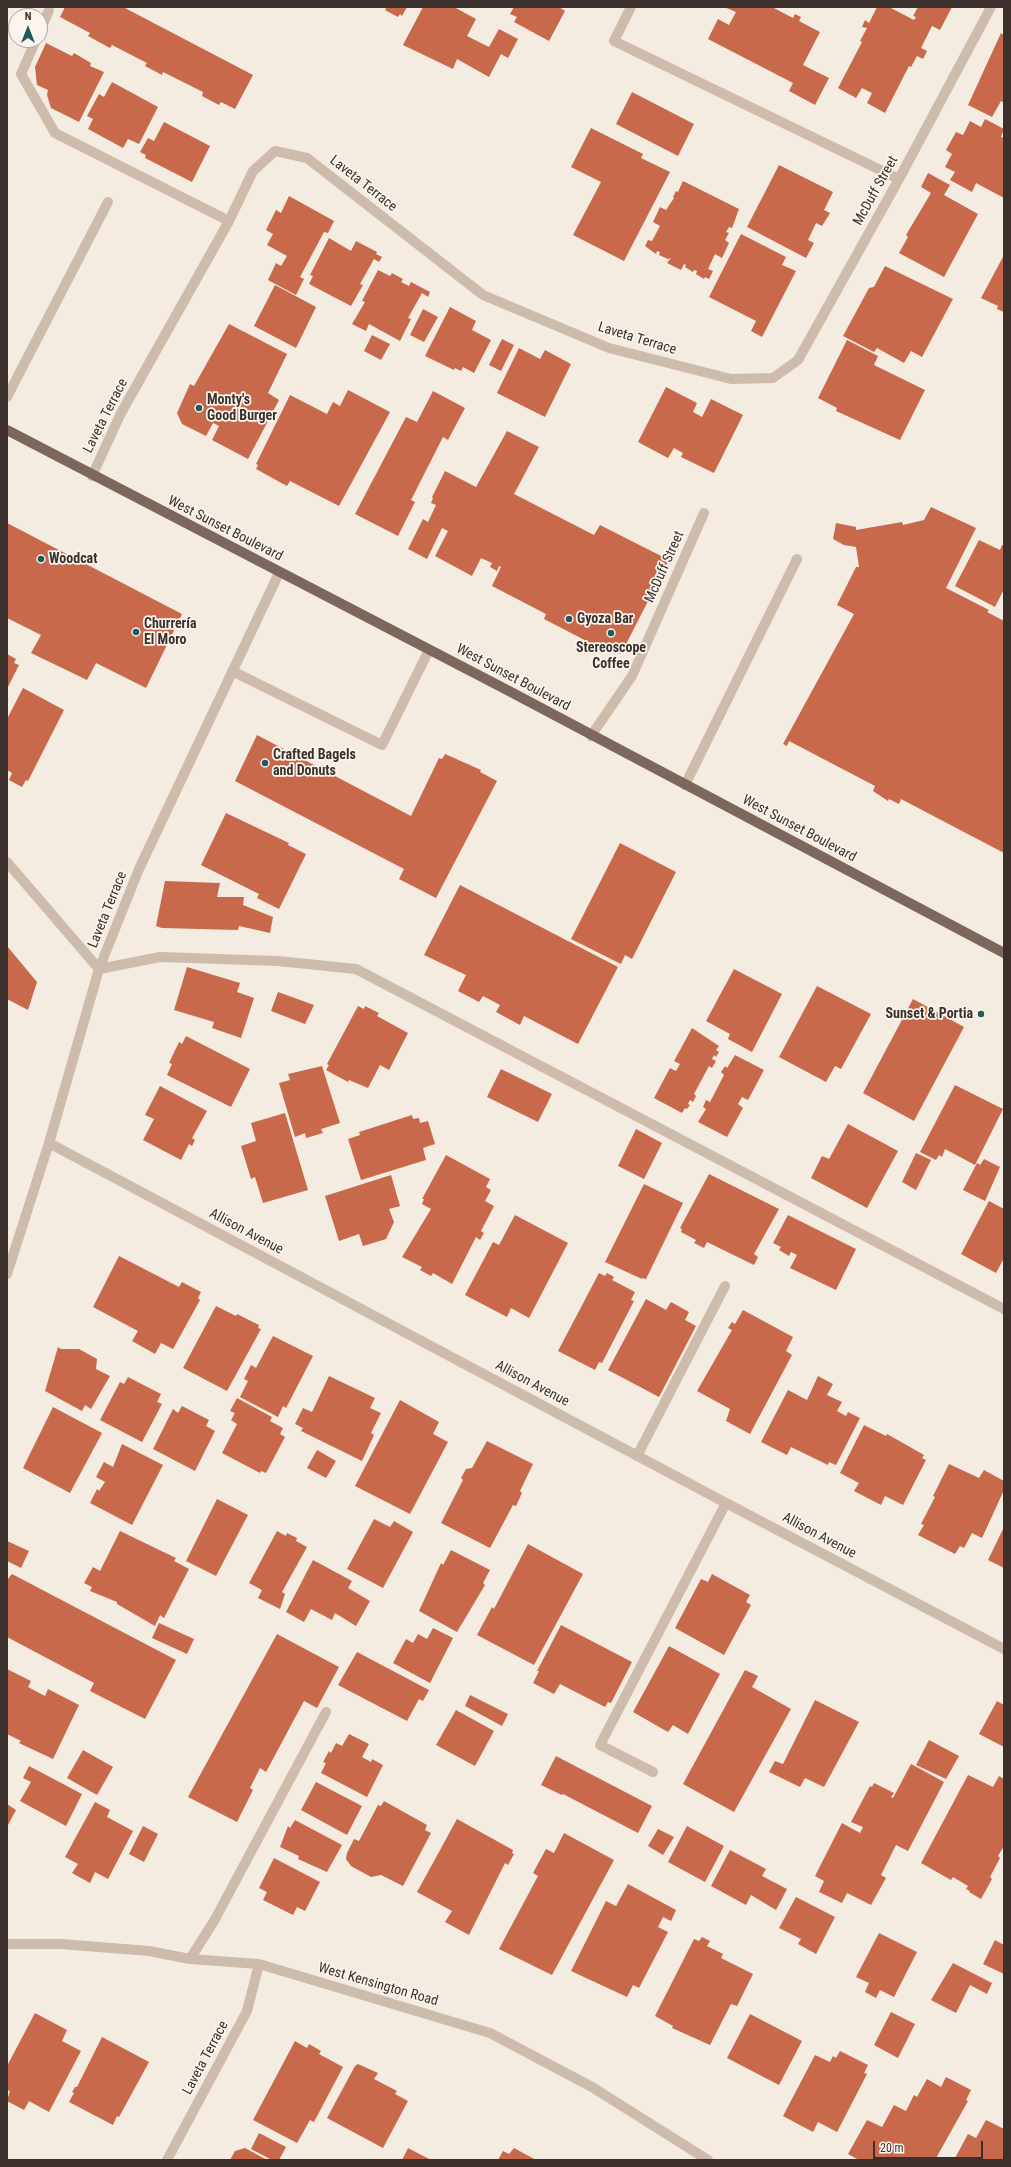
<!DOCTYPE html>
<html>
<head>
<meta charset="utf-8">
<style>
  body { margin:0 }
  #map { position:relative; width:1011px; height:2167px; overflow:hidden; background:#f4ebe1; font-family:"Roboto Condensed",sans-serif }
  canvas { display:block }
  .frame { position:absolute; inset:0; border:8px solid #3b302b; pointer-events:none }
  .north { position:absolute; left:8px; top:8px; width:40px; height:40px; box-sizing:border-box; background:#fbf5ee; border:1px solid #aea6a0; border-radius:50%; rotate:0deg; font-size:11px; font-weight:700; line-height:16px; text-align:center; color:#3b302b }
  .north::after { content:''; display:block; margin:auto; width:14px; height:18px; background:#1f5a5e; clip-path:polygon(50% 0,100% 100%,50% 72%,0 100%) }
  .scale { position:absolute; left:873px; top:2141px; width:110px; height:18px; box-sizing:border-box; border:2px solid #3b302b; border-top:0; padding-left:5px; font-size:12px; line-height:14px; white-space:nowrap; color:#3b302b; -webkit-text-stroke:3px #fbf5ee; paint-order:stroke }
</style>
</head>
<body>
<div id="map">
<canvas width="1011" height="2167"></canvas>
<div class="frame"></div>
<div class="north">N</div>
<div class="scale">20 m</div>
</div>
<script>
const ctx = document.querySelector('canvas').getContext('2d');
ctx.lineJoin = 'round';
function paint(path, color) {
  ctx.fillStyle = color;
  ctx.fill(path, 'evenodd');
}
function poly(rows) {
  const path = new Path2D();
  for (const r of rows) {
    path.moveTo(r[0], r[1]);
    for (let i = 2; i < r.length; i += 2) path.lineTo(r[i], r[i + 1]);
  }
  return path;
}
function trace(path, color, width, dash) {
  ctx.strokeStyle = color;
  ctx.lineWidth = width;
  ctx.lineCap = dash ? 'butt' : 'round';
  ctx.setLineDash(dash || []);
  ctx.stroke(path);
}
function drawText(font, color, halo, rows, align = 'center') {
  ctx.font = font + ' "Roboto Condensed",sans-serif';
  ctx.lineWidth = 3.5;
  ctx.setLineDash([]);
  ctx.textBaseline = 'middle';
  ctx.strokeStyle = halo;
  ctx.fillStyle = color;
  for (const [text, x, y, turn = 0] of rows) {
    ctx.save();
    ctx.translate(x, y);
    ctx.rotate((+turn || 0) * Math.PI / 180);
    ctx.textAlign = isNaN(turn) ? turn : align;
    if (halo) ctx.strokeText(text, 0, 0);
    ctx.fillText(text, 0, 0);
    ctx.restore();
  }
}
const building = poly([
  [65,7,123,7,253,75,235,109,221,102,219,105,202,96,203,92,163,72,162,75,145,66,147,63,112,45,110,48,88,36,90,33,60,17],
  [387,7,407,7,402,16,400,14,398,17,385,10],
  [423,7,454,7,476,19,467,36,489,47,499,29,518,39,508,58,501,54,489,77,457,59,453,69,403,45],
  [514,7,559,7,565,11,549,41,514,22,517,17,510,14],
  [724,7,772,7,793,18,795,14,801,17,799,21,820,32,803,65,829,78,815,105,789,91,793,83,708,39,718,19,729,25,736,12],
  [877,7,889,7,914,20,916,17,913,16,918,7,952,7,940,30,932,26,921,48,927,51,923,59,917,56,911,67,909,66,885,113,867,103,872,93,862,88,856,98,838,88,862,42,860,41,867,28,862,27,865,20,869,23],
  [1001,33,1004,35,1004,103,1001,101,992,117,968,105],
  [46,43,72,56,74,53,91,63,90,66,104,72,79,122,51,108,47,95,48,90,37,85,35,67],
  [112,82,158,107,139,144,128,139,123,148,88,129,93,119,87,116,99,94,104,97],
  [632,92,694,124,678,156,616,124],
  [985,119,1004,129,1001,137,1004,138,1004,198,976,183,972,192,950,180,955,172,945,167,952,154,946,150,956,132,963,135,970,121,981,127],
  [164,122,210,146,192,182,145,158,146,155,140,152,148,138,154,141],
  [591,128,643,154,641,158,670,172,624,261,573,235,601,182,571,167],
  [779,165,833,192,824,210,830,213,822,226,816,223,808,240,814,243,806,258,747,227],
  [928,173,950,185,944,195,978,214,944,277,899,253,908,237,906,235,931,193,921,187],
  [683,181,739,209,732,228,729,227,726,232,729,233,725,240,729,243,722,258,715,254,708,269,713,271,709,279,705,277,704,279,696,274,697,271,694,270,693,272,685,267,686,265,684,264,681,270,667,263,671,258,668,259,659,255,660,252,657,251,656,254,645,246,648,240,652,241,660,226,653,222,660,207,666,210,674,198,673,197,676,191,678,192],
  [289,196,334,221,328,233,324,232,300,277,304,279,296,295,268,280,276,263,281,266,287,256,267,245,273,234,266,230,276,210,281,213],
  [741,234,786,257,782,265,796,271,762,337,751,331,756,321,709,297],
  [329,238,351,251,356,241,377,252,376,254,382,257,379,262,374,259,360,284,363,285,351,306,309,284,313,276,310,275],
  [1004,255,1004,312,997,309,998,306,981,298],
  [885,266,953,299,922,357,911,351,904,363,877,348,874,352,843,336,869,288,874,287],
  [378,270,390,276,392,273,403,279,401,282,409,286,411,282,430,292,428,297,422,293,408,318,411,319,400,341,369,324,366,331,352,324,365,302,362,301],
  [275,285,316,307,296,348,254,326],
  [450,307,476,321,472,330,491,340,474,373,463,367,461,371,455,368,454,370,425,356],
  [423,309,438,317,424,342,410,335],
  [229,324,287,354,268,393,279,400,248,459,212,440,219,426,213,423,206,436,182,424,177,413,190,384,194,386],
  [372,335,390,344,381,360,364,351],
  [502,339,514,345,501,371,489,365],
  [847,340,878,356,874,365,925,390,900,440,836,411,837,408,818,398],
  [519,348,540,359,545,350,571,364,545,417,497,393],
  [666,387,697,403,693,412,702,417,711,399,743,415,714,473,681,457,683,453,674,448,668,458,638,442],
  [348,390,390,412,339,506,290,481,287,486,256,469,258,465,256,464,290,395,327,414,333,402,340,406],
  [433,391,465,408,448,440,443,437,411,500,415,502,398,536,355,514,406,417,417,422],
  [507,431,539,447,514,494,594,535,600,525,669,560,621,654,604,645,602,649,544,619,546,614,492,586,501,567,499,566,497,571,490,567,492,563,481,558,472,576,435,556,448,531,442,528,427,559,408,549,423,519,428,522,436,505,431,503,433,498,432,497,445,471,476,487],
  [931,507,976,528,946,588,989,610,987,612,1004,621,1004,853,901,799,899,804,889,799,888,801,873,791,875,786,789,741,787,746,783,744,854,614,837,605,856,567,859,567,856,547,844,545,833,539,836,523,856,527,856,530,902,522,903,525,924,520],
  [7,523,182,614,146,688,96,663,87,680,31,653,41,635,7,618],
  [979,540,1000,550,1002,545,1004,546,1004,589,995,607,955,586],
  [7,654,16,659,14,663,19,665,7,689],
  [23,688,64,710,28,781,26,780,22,787,9,780,12,773,7,770,7,719],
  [257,735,411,816,439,758,442,759,445,754,481,770,480,772,497,781,436,898,399,879,404,869,235,781],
  [226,813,289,843,288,845,306,854,279,909,257,898,259,894,201,865],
  [620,843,676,872,632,959,625,955,621,964,571,939],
  [165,881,220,883,217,897,244,897,243,905,273,917,270,933,239,926,238,930,162,928,156,926],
  [460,885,618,967,578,1044,524,1016,520,1025,496,1012,500,1005,483,996,479,1002,458,991,466,975,424,955],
  [7,946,37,982,28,1010,7,999],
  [187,967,240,983,237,992,254,998,241,1038,212,1028,214,1022,174,1010],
  [734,969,782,994,752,1052,728,1039,730,1034,706,1021],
  [817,986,871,1014,841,1069,835,1066,826,1082,779,1057],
  [278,992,314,1005,305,1024,271,1011],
  [913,999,964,1027,914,1121,863,1093],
  [358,1006,364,1009,365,1006,379,1013,377,1016,408,1033,389,1070,380,1065,368,1088,349,1080,348,1082,326,1070,329,1065,327,1064],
  [692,1028,719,1046,716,1050,719,1052,716,1057,714,1055,712,1059,716,1061,712,1068,709,1066,694,1094,696,1096,693,1102,690,1100,688,1104,690,1105,687,1109,685,1108,682,1113,654,1098,670,1068,676,1071,680,1064,674,1061],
  [186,1036,250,1069,231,1107,167,1075,172,1064,169,1063,179,1042,182,1044],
  [735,1055,764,1070,748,1100,742,1097,738,1104,743,1108,727,1137,698,1122,706,1109,703,1107,706,1100,710,1102,724,1075,721,1072,725,1066,727,1068],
  [322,1066,340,1123,321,1129,323,1133,306,1138,305,1133,295,1137,279,1083,290,1080,288,1074],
  [501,1069,552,1094,538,1122,487,1097],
  [955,1085,1003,1109,975,1165,945,1149,942,1157,939,1155,936,1160,920,1152],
  [160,1086,207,1111,192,1138,195,1140,192,1146,189,1144,181,1160,143,1140,154,1119,145,1115],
  [285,1113,308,1190,263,1203,255,1177,251,1179,241,1146,256,1141,251,1123],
  [412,1115,413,1119,419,1118,420,1123,428,1121,435,1144,423,1148,426,1160,361,1180,348,1139,360,1135,359,1132],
  [848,1124,898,1151,867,1208,811,1178,822,1156,829,1159],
  [636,1129,662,1143,644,1179,618,1166],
  [916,1153,931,1160,916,1190,902,1182],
  [446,1155,490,1179,486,1187,491,1190,485,1201,494,1206,481,1231,484,1233,480,1240,476,1237,452,1284,433,1273,431,1276,420,1270,422,1267,402,1257,431,1209,422,1204,424,1199,422,1199],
  [984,1159,1000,1167,985,1201,963,1190,977,1163,980,1165],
  [709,1174,779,1209,754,1254,758,1257,754,1265,707,1242,704,1248,694,1243,696,1240,681,1232,682,1229,680,1228],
  [391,1175,400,1206,389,1209,394,1222,386,1239,363,1246,359,1234,339,1241,325,1196],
  [644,1184,683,1203,646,1279,642,1278,642,1279,605,1262],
  [989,1201,1004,1209,1004,1258,996,1273,961,1254],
  [515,1215,568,1243,529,1318,511,1308,507,1317,465,1295,493,1242,499,1245],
  [788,1215,856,1249,836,1290,790,1268,797,1255,791,1252,789,1256,779,1250,781,1247,773,1243],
  [119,1256,179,1287,182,1282,201,1292,198,1298,200,1300,173,1349,161,1343,155,1354,132,1341,138,1331,93,1307],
  [599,1273,605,1276,607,1273,614,1277,612,1280,635,1292,631,1300,634,1301,602,1363,599,1362,595,1370,558,1351],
  [646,1299,666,1310,671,1302,689,1312,685,1320,696,1326,659,1397,608,1370],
  [216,1306,236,1316,237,1314,259,1325,258,1328,261,1329,227,1391,183,1368],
  [743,1310,793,1337,786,1351,792,1355,750,1434,726,1421,730,1409,697,1391,732,1330,728,1328,732,1322,735,1324],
  [273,1336,313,1356,286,1408,283,1406,278,1417,240,1397,248,1381,244,1379,251,1365,256,1368],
  [58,1347,61,1349,79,1349,97,1359,96,1369,110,1376,91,1409,85,1405,82,1411,45,1391],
  [329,1376,375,1398,370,1408,381,1413,371,1433,374,1435,362,1461,301,1431,303,1428,295,1424,303,1408,312,1412],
  [818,1376,833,1384,827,1395,842,1402,837,1411,846,1416,848,1412,860,1418,836,1465,829,1462,828,1465,791,1447,787,1455,761,1442,788,1390,807,1400],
  [128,1377,161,1394,157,1402,162,1404,142,1442,100,1420,120,1382,124,1384],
  [237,1398,272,1417,270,1421,283,1428,280,1434,285,1437,266,1473,261,1471,260,1473,222,1453,237,1424,231,1420,235,1413,230,1411],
  [400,1400,439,1422,433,1434,448,1442,410,1514,355,1486],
  [182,1406,209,1420,206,1426,215,1431,195,1471,153,1449,173,1409,178,1413],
  [53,1407,102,1433,70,1493,23,1468],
  [864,1425,886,1436,887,1434,924,1455,922,1458,926,1460,903,1505,885,1496,881,1505,854,1491,859,1483,840,1473],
  [487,1441,533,1464,520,1491,522,1493,516,1506,513,1505,490,1548,441,1523,463,1480,461,1478,466,1469,472,1468],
  [122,1444,163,1465,132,1525,90,1503,97,1489,99,1491,105,1482,96,1477,104,1462,113,1467],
  [317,1450,336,1461,326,1478,307,1468],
  [949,1464,979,1478,984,1470,1004,1481,1004,1490,982,1538,972,1533,964,1548,960,1546,955,1554,918,1535,924,1525,921,1524,935,1497,933,1496],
  [217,1499,248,1515,216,1576,186,1561],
  [374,1519,390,1527,394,1521,413,1532,383,1588,347,1569],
  [1004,1527,1004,1568,988,1560],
  [120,1531,176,1558,174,1561,189,1569,164,1618,160,1615,155,1626,117,1604,117,1602,90,1591,92,1587,84,1583,93,1567,100,1571],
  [277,1531,286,1536,287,1533,297,1538,296,1541,307,1547,282,1592,285,1594,280,1609,258,1598,262,1590,249,1583],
  [7,1541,29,1551,21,1568,7,1561],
  [528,1544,583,1574,534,1665,477,1635,492,1607,494,1609],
  [451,1550,490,1570,483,1583,485,1585,457,1632,419,1611,441,1563,443,1565],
  [313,1560,352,1581,348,1588,370,1601,356,1626,335,1613,332,1620,311,1609,304,1622,286,1612],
  [12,1574,176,1660,145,1719,90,1691,94,1683,7,1637,7,1580],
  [712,1574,750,1595,746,1602,751,1605,724,1655,675,1628,701,1579,708,1582],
  [159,1623,194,1639,187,1654,152,1638],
  [561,1625,632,1662,611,1703,608,1702,605,1707,560,1684,554,1694,533,1683,539,1671,537,1671],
  [433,1628,453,1638,430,1683,393,1663,406,1639,413,1643,418,1634,427,1639],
  [277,1634,339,1667,317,1708,304,1701,266,1772,260,1768,250,1788,253,1790,237,1822,188,1797],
  [669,1646,720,1674,688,1734,673,1725,668,1732,633,1712],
  [357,1652,429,1690,423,1701,419,1699,407,1721,338,1685],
  [7,1669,31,1681,28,1687,45,1696,48,1689,79,1705,53,1759,19,1743,21,1741,7,1734],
  [745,1670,758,1676,752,1687,791,1709,734,1812,683,1784],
  [470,1695,508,1714,502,1726,465,1706],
  [815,1700,859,1722,824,1787,805,1778,800,1787,769,1772,775,1761,783,1764],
  [997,1701,1004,1705,1004,1747,979,1734],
  [456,1710,494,1731,475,1766,436,1745],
  [349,1734,369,1744,362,1757,371,1762,372,1759,383,1765,367,1797,321,1773,326,1763,323,1762,329,1751,331,1753,336,1743,342,1746],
  [929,1740,959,1756,946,1779,916,1765],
  [83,1750,113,1767,97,1795,67,1778],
  [556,1756,652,1806,638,1833,565,1795,563,1794,562,1795,541,1785],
  [911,1764,944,1782,908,1851,896,1845,881,1875,886,1878,871,1905,847,1893,842,1903,819,1892,824,1881,815,1876,842,1823,860,1833,863,1827,851,1822,870,1786,872,1787,874,1783,894,1793,891,1797,893,1798],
  [29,1766,82,1794,66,1826,20,1801,31,1782,23,1778],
  [968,1775,993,1787,999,1776,1004,1779,1004,1846,998,1856,1000,1858,990,1877,992,1879,981,1899,969,1892,970,1891,966,1889,968,1886,953,1877,951,1880,921,1863],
  [316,1782,362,1806,347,1835,301,1810],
  [384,1801,427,1825,425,1830,431,1833,403,1886,381,1875,371,1877,351,1866,346,1859,347,1853,354,1839,359,1841,378,1805,381,1806],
  [95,1802,110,1810,107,1817,133,1831,108,1879,95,1872,90,1883,72,1873,78,1864,65,1857],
  [7,1804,16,1810,7,1827],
  [457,1819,513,1850,512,1853,514,1854,508,1865,505,1863,469,1935,445,1922,452,1911,417,1892],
  [295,1820,342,1845,327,1872,298,1859,299,1856,280,1847,288,1826,290,1828],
  [143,1826,158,1834,144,1862,129,1854],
  [687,1826,724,1846,705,1882,668,1862],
  [658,1829,674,1837,663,1855,648,1846],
  [564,1833,614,1860,552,1975,499,1949,538,1876,533,1873,546,1849,554,1853],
  [730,1850,766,1869,762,1876,787,1889,776,1910,751,1895,746,1905,711,1886],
  [274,1858,320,1882,305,1911,297,1907,293,1915,263,1900,267,1892,259,1888],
  [628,1884,676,1910,671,1921,663,1917,658,1927,668,1932,639,1988,633,1985,627,1997,571,1971,606,1901,616,1906],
  [796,1897,835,1917,816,1954,798,1944,801,1939,779,1928],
  [879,1933,917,1952,894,1997,880,1990,876,1998,865,1992,869,1983,856,1977],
  [702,1937,710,1941,707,1946,723,1954,721,1958,753,1974,737,2006,731,2004,710,2045,672,2028,673,2026,655,2016,694,1939,699,1941],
  [995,1940,1004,1945,1004,1974,983,1964],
  [953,1963,992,1983,987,1994,970,1985,956,2013,931,2000],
  [891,2012,915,2024,898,2058,874,2045],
  [35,2013,67,2030,62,2041,81,2051,49,2112,29,2101,24,2110,7,2101,10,2091,7,2090,7,2066],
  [750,2014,802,2041,779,2085,727,2058],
  [102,2037,149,2062,119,2117,117,2116,113,2125,69,2102,74,2093,72,2092,75,2087,77,2087],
  [295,2041,307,2048,309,2044,321,2051,319,2054,343,2067,314,2122,310,2120,297,2143,253,2120],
  [840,2051,868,2065,864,2073,867,2074,837,2132,818,2122,813,2132,783,2116,815,2055,830,2062,833,2056,836,2058],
  [358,2064,378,2073,374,2079,397,2091,395,2094,408,2101,383,2148,327,2118,355,2066],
  [946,2077,971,2090,966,2100,968,2101,935,2160,859,2160,848,2154,867,2120,882,2127,894,2105,906,2111,914,2095,917,2097,927,2079,941,2087],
  [986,2120,1004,2129,1004,2160,954,2160,968,2134,976,2138],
  [259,2133,286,2147,279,2160,272,2160,251,2149],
  [245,2148,267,2160,230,2160,235,2151],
  [408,2148,431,2160,402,2160],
  [514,2148,536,2160,498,2160,503,2151,509,2154]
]);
const lane = poly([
  [40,31,49,10],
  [36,40,21,74,55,133,229,221],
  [7,397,108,202],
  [232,671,382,745,429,650],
  [685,785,797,559],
  [99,969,160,957,278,961,356,969,1004,1309],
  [637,1456,725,1286],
  [653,1772,600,1745,726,1503],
  [190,1959,214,1921,326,1712]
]);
const street = poly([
  [631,7,614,41,899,179],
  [92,476,121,413,229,221,253,171,275,151,307,158,483,295,609,348,731,379,773,378,798,360,899,179,991,7],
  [591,736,632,676,704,513],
  [7,862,99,969],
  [49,1143,726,1503,1004,1649],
  [7,1274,49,1143,99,969,139,869,279,573],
  [7,1944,61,1944,149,1951,190,1959,259,1964,490,2033,592,2087,708,2160],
  [167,2160,247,2011,259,1964]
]);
const primary = poly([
  [7,430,509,691,1004,953]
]);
const markers = [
  [199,408,4,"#1f5a5e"],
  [41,559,4,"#1f5a5e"],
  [569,619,4,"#1f5a5e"],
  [136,632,4,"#1f5a5e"],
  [611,633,4,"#1f5a5e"],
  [265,763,4,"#1f5a5e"],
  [981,1014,4,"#1f5a5e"]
];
const streetNames = [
  ["Laveta Terrace",363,184,38],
  ["McDuff Street",876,191,-61],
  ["Laveta Terrace",637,339,17],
  ["Laveta Terrace",106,416,-63],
  ["West Sunset Boulevard",225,529,27],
  ["McDuff Street",665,567,-66],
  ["West Sunset Boulevard",513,678,28],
  ["West Sunset Boulevard",799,829,28],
  ["Laveta Terrace",108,910,-68],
  ["Allison Avenue",246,1232,28],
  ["Allison Avenue",532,1384,28],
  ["Allison Avenue",819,1536,28],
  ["West Kensington Road",378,1985,16],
  ["Laveta Terrace",206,2058,-62]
];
const poiNames = [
  ["Monty's",207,400],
  ["Good Burger",207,416],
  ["Woodcat",49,559],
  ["Gyoza Bar",577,619],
  ["Churrería",144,624],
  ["El Moro",144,640],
  ["Stereoscope",611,648,"center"],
  ["Coffee",611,664,"center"],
  ["Crafted Bagels",273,755],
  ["and Donuts",273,771],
  ["Sunset & Portia",973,1014,"right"]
];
paint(building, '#c8694b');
trace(lane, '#cdbbac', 10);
trace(street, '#cdbbac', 10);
trace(primary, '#7d675c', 10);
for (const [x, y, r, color] of markers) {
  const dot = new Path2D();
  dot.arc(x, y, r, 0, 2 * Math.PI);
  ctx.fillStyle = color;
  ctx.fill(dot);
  trace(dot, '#fbf5ee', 1.5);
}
drawText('14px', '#3b302b', '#fbf5ee', streetNames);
drawText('bold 14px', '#3b302b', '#fbf5ee', poiNames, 'left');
</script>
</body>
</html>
